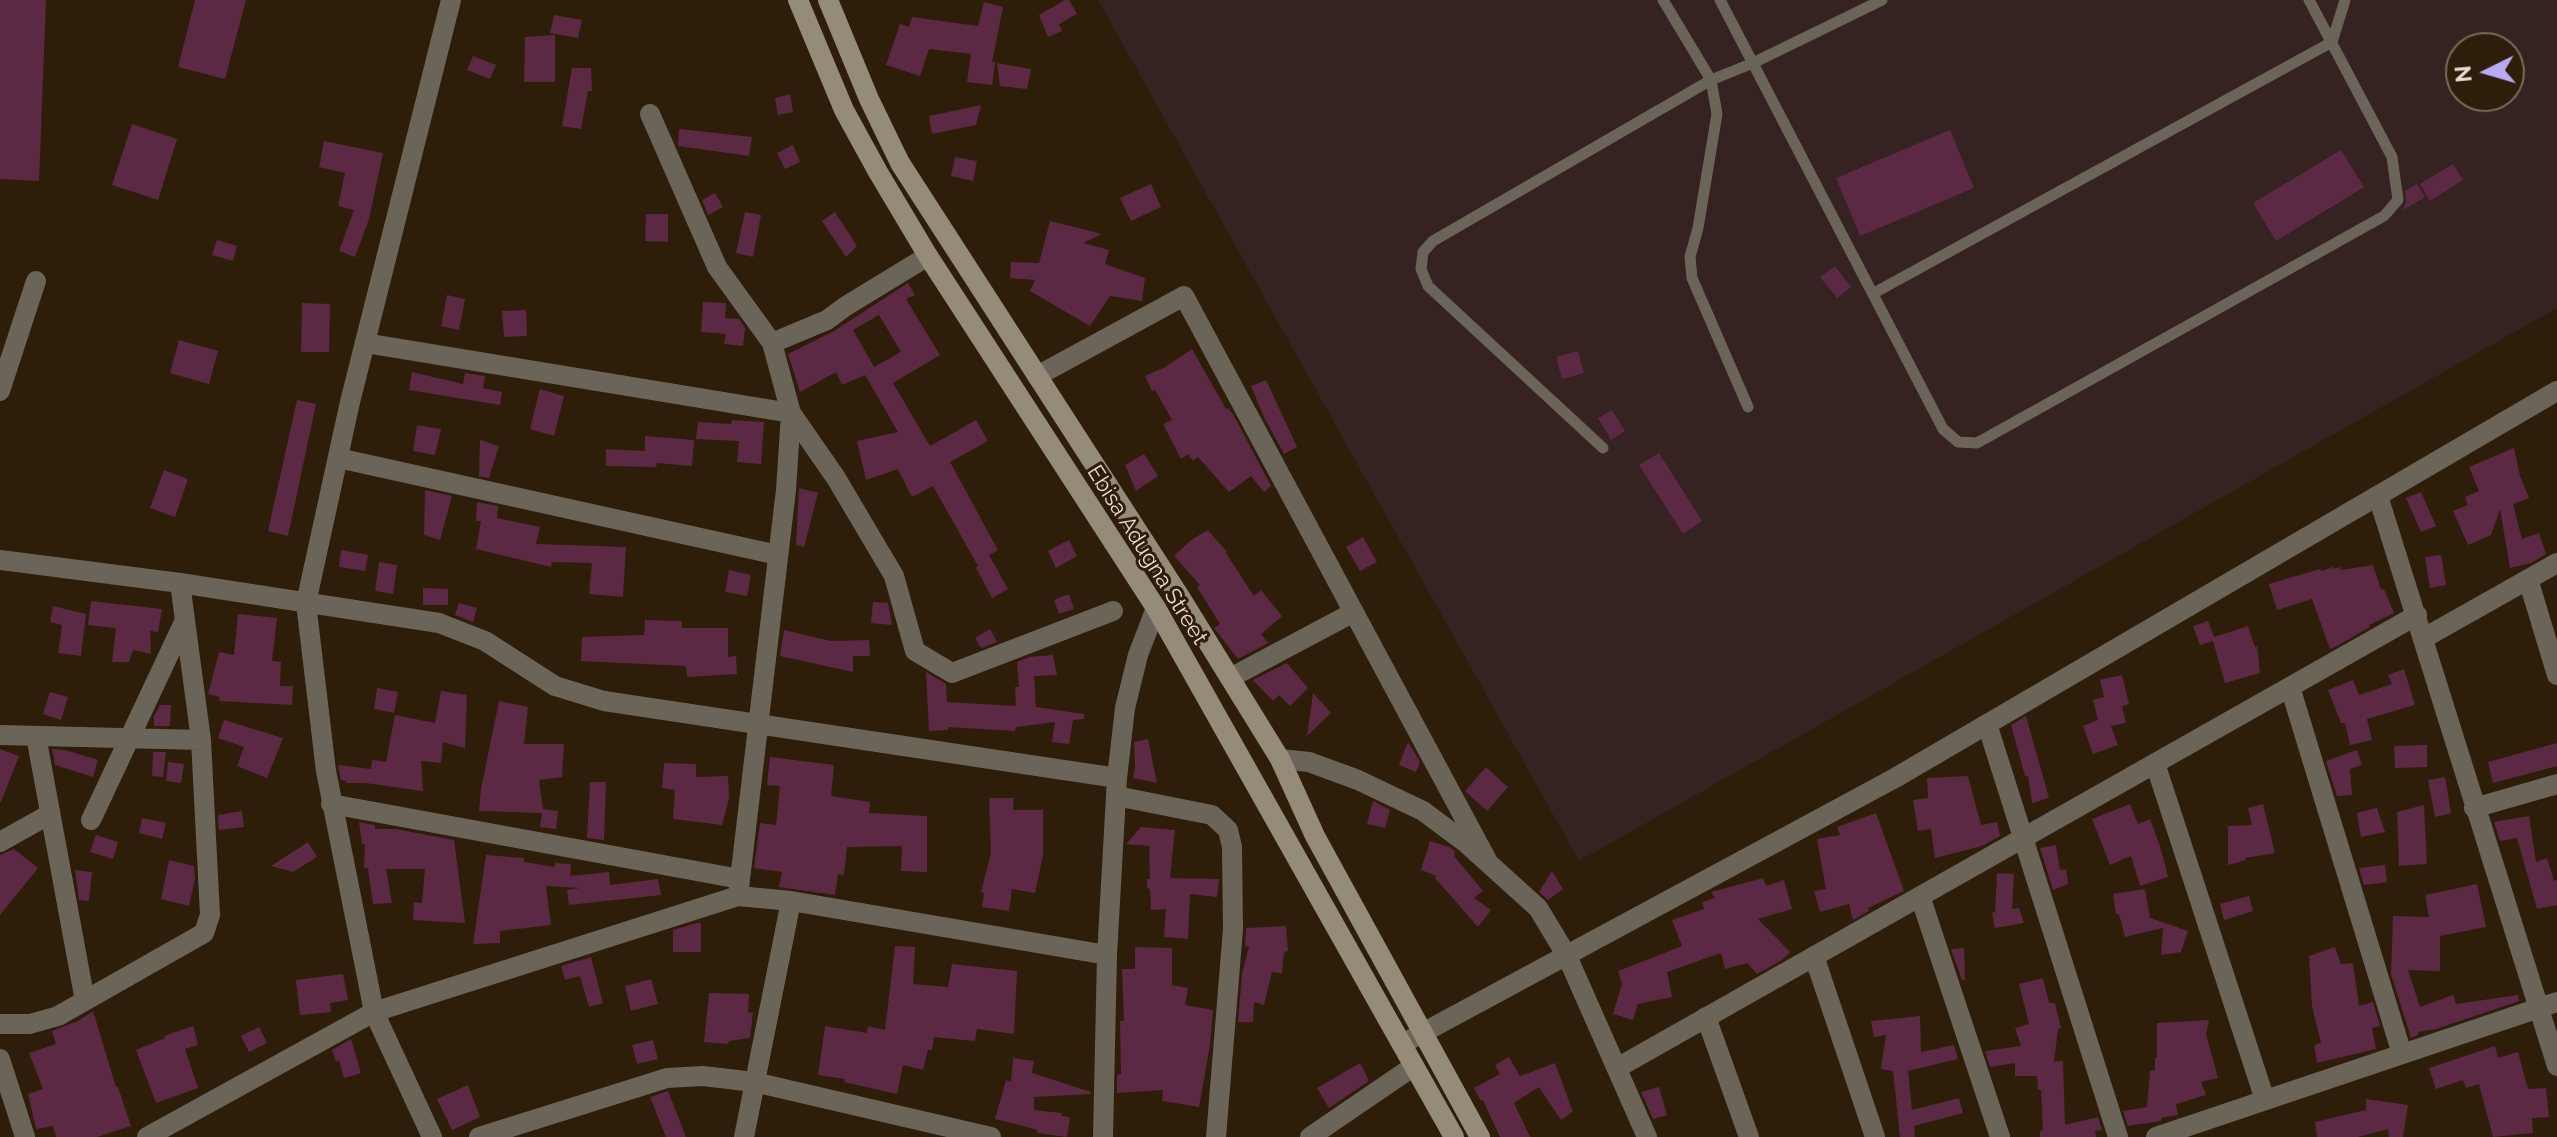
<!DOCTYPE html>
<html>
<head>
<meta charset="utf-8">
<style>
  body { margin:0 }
  #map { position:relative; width:2557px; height:1137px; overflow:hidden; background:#2e1d08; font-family:Raleway,sans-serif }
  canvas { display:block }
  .north { position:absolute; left:2445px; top:32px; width:80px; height:80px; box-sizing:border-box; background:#2e1d08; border:2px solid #796a58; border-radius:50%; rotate:265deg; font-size:22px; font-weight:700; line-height:32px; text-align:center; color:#e9ddd1 }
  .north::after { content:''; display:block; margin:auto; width:28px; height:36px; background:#baaaf6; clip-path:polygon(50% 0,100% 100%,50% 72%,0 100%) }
</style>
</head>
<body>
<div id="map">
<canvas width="2557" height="1137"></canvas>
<div class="north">N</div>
</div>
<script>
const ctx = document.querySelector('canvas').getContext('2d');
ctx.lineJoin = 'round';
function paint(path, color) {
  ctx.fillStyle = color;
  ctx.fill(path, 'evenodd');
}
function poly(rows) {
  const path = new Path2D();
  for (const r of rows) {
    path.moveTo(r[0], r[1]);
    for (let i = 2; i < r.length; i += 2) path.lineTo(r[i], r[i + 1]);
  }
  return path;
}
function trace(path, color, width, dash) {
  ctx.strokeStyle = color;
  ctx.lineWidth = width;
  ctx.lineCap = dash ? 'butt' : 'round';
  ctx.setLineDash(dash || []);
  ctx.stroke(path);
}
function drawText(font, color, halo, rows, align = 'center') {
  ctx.font = font + ' Raleway,sans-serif';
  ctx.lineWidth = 6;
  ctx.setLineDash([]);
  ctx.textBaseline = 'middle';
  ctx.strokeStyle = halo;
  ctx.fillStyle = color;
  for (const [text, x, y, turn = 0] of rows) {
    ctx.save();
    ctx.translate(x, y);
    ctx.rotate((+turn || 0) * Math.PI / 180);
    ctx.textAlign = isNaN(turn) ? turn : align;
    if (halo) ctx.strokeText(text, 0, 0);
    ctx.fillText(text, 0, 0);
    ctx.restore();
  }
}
const industrial = poly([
  [1098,0,2557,0,2557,308,1579,861],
  [2461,48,2509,48,2509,96,2461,96]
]);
const building = poly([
  [0,0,46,0,39,181,0,179],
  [195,0,246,0,225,79,178,67],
  [1065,0,1069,0,1077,14,1059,24,1062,31,1048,37,1039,15],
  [984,2,1003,7,992,62,995,62,992,85,967,82,971,54,929,49,920,76,886,65,900,24,909,27,912,17,978,26],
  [554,15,582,20,578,38,550,33],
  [555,35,555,82,524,82,525,37],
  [473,56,496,65,490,79,467,70],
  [997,63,1031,69,1027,89,1000,86],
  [572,68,591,68,592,91,588,91,581,129,562,126],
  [790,94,793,112,778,115,775,98],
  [981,105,976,125,932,134,929,116],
  [132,124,177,139,158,200,112,185],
  [679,129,752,137,749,156,678,146],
  [1950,130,1974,188,1860,236,1836,178],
  [324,141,383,153,369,219,355,257,339,251,354,210,338,206,345,173,319,167],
  [793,145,800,162,785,169,777,153],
  [2341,150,2364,187,2276,241,2253,203],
  [955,157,977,161,973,181,951,176],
  [2453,164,2463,180,2430,201,2420,184],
  [1151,184,1161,207,1131,221,1120,198],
  [2417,184,2425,197,2403,210,2406,202,2405,191],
  [715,193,723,207,708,215,702,200],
  [745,212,761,215,753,257,736,253],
  [835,212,857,246,846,257,822,221],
  [646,214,668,214,668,242,645,241],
  [1050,221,1102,234,1083,243,1109,250,1105,264,1145,278,1142,301,1110,296,1090,326,1030,291,1035,280,1010,278,1011,262,1039,263],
  [217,240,237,246,233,261,212,255],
  [1835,266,1851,287,1837,298,1820,277],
  [908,283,915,295,906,299,940,355,893,383,930,446,976,420,988,441,950,462,998,550,989,555,1008,589,992,598,976,568,978,566,933,486,912,497,898,469,866,480,857,441,898,432,865,375,842,385,836,372,800,392,788,354,834,331],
  [879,315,901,352,874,367,853,330],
  [447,295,465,299,459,330,441,326],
  [703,302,726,303,725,318,739,319,745,328,743,346,724,344,726,334,701,332],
  [302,303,330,304,329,352,301,352],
  [526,310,527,336,504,337,502,311],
  [179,340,218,351,209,384,170,373],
  [1192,349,1226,409,1228,408,1233,414,1271,486,1264,492,1251,476,1229,492,1198,457,1193,461,1188,454,1181,459,1163,424,1172,420,1155,390,1152,391,1145,376,1165,367],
  [1578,351,1584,373,1562,379,1556,357],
  [412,372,463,384,465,373,485,376,483,388,502,392,500,405,409,390],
  [1266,380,1297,447,1284,454,1264,417,1251,386],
  [540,389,564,396,554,436,530,429],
  [297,400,316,404,288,536,268,531],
  [1612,410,1625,431,1611,440,1598,418],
  [732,420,764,422,761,464,737,462,739,441,696,439,698,422,731,424],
  [417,425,441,429,435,455,413,451],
  [645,436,694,440,692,466,657,463,656,467,606,466,606,449,645,451],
  [480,440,499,446,489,478,479,476],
  [2514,448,2520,476,2529,498,2513,504,2522,539,2539,533,2546,554,2531,563,2510,568,2500,509,2491,535,2468,545,2453,511,2468,505,2465,497,2479,491,2469,467],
  [1659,453,1702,521,1683,534,1639,465],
  [1144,454,1158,476,1136,491,1125,465],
  [164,470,188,479,175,517,150,508],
  [799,488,818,493,804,547,796,545],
  [425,490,452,496,440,540,424,535],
  [2421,492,2436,526,2421,532,2406,498],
  [477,502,498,506,497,518,540,527,536,544,626,547,623,597,589,594,592,563,552,562,551,567,476,549,481,521,476,521],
  [1208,530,1227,552,1226,553,1254,596,1261,590,1282,616,1261,634,1268,643,1238,659,1214,628,1220,624,1197,587,1200,585,1174,556,1191,540],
  [1363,537,1377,562,1360,571,1346,547],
  [1069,540,1077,556,1056,568,1048,551],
  [341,550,368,555,365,571,339,567],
  [2441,555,2446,585,2430,588,2425,557],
  [379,562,397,565,393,594,375,591],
  [2373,565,2381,590,2384,589,2394,613,2369,625,2370,627,2333,648,2330,649,2312,599,2277,610,2269,584,2320,569,2321,571,2333,567,2333,569,2340,567,2341,570],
  [729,570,751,575,747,596,725,592],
  [423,588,448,589,448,605,423,605],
  [1069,594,1074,609,1059,614,1054,600],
  [91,601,162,609,158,632,150,631,151,654,133,650,129,662,112,662,116,628,88,625],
  [873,602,888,603,892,625,871,623],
  [459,603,477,608,473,622,455,615],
  [53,606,86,614,81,656,58,653,62,625,50,622],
  [238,614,277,618,272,661,281,662,280,686,293,686,292,705,219,701,220,697,208,694,219,652,234,655],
  [645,620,682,621,682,628,728,628,728,657,736,656,737,674,687,677,686,666,581,661,582,637,644,635],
  [2208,621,2214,637,2248,626,2255,647,2257,646,2260,673,2225,683,2213,641,2200,645,2193,626],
  [990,629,997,642,981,648,975,638],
  [784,630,831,641,869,640,870,656,853,656,853,672,780,656],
  [1053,655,1057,675,1034,676,1036,707,1084,714,1084,719,1073,720,1069,744,1052,742,1055,722,1016,727,1015,731,948,727,948,730,929,731,926,672,946,684,947,702,1016,706,1015,687,1019,687,1017,662,1029,657],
  [1287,663,1308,688,1290,706,1279,695,1273,701,1253,680],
  [2404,669,2415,705,2367,719,2372,740,2350,745,2345,723,2341,723,2328,690,2353,680,2359,695,2392,684,2388,675],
  [2122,675,2129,704,2122,706,2126,723,2111,726,2118,745,2093,754,2083,726,2098,720,2093,700,2104,697,2100,680],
  [377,688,398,692,394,713,374,709],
  [441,691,467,695,465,748,443,742,441,763,421,761,423,791,365,783,346,783,346,781,341,780,338,765,371,769,372,760,386,762,395,715,435,723],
  [50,692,68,697,61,720,43,714],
  [1313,693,1331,713,1307,736],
  [499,701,528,707,524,744,564,744,562,777,539,780,543,809,558,811,556,829,540,827,542,813,479,811,481,789],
  [160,705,171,705,170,726,154,726,154,716],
  [2026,716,2049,798,2032,803,2028,776,2025,776,2011,725],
  [224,720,283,738,267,778,237,766,244,747,218,738],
  [1148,739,1157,783,1133,778,1135,766,1134,742],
  [1408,742,1420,762,1416,772,1399,765],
  [2557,743,2557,766,2493,783,2488,762],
  [2427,745,2427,767,2395,768,2394,746],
  [0,749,19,756,1,802,0,802],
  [52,749,65,750,98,760,93,777,55,765],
  [2357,750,2362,765,2350,769,2352,795,2337,796,2326,761],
  [153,752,166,752,163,777,152,776],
  [770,757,834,765,831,796,870,802,869,813,927,816,927,872,901,871,902,846,847,847,844,875,838,874,835,895,779,887,782,872,754,868,760,823,776,825,780,786,767,785],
  [168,762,184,764,181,783,166,781],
  [664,763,696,764,696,777,728,776,729,799,722,825,673,819,675,790,662,788],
  [1486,767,1508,787,1487,811,1465,791],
  [1968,776,1981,825,1997,822,2000,836,1982,846,1935,858,1931,829,1918,831,1913,800,1928,798,1927,778],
  [2445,777,2451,813,2435,817,2428,780],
  [590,782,606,782,604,840,587,838],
  [989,798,1014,798,1013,810,1043,810,1043,855,1035,893,1012,889,1009,911,982,907,984,893,981,892,991,853],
  [1373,801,1390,810,1385,828,1367,824],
  [2130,804,2138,824,2150,819,2160,846,2168,877,2140,886,2131,856,2110,865,2092,819],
  [2263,804,2275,853,2245,858,2246,860,2228,865,2228,826,2252,825,2248,808],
  [2424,805,2427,864,2399,866,2397,812],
  [2377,808,2385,832,2361,837,2357,813],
  [242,811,244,827,219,830,218,815],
  [1876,813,1904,891,1868,908,1869,911,1853,920,1849,904,1820,912,1814,891,1826,889,1817,839,1840,835,1837,827],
  [2529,816,2536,862,2547,858,2554,881,2557,880,2557,905,2537,909,2517,838,2500,841,2494,822],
  [142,818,166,823,162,839,139,833],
  [359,822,375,825,375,829,396,829,454,840,465,923,413,920,414,902,422,903,425,869,386,869,392,903,373,904,368,868,364,868,365,844,362,844],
  [1141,827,1175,830,1170,878,1219,879,1217,897,1190,894,1188,939,1164,937,1166,909,1151,910,1150,889,1147,888,1147,879,1150,879,1149,846,1126,844],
  [96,835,118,842,113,859,90,852],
  [1430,841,1449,847,1455,851,1454,856,1483,891,1474,898,1491,910,1478,927,1435,878,1437,876,1421,870],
  [308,842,317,857,293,872,271,866],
  [2056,845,2060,870,2066,869,2068,884,2053,890,2040,848],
  [14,849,38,868,0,915,0,855],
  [486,855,524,858,524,862,555,867,555,863,571,864,570,876,609,872,610,885,658,879,661,895,569,905,567,890,580,888,546,886,551,925,500,931,500,943,473,944],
  [169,860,194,866,195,879,189,906,161,899],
  [2385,865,2387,882,2364,885,2359,868],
  [75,870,92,872,89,901,79,900],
  [1552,871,1563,889,1548,900,1539,892],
  [1997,873,2014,874,2012,909,2019,908,2024,923,1995,928,1992,913,1995,912],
  [1763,878,1766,886,1784,880,1792,909,1758,919,1790,952,1782,960,1757,974,1747,963,1725,969,1721,953,1667,972,1672,997,1638,1004,1633,1020,1613,1014,1622,984,1618,971,1682,946,1672,920,1704,909,1702,902,1715,898,1711,892],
  [2477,884,2486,927,2440,936,2440,971,2408,970,2420,1007,2453,995,2456,1004,2518,995,2519,1001,2436,1029,2418,1032,2418,1035,2411,1038,2391,974,2393,916,2429,917,2425,895],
  [2145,889,2150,918,2188,931,2181,952,2161,955,2163,928,2125,937,2119,914,2116,914,2113,894],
  [2249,896,2253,911,2224,920,2220,904],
  [697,923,701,923,701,952,673,952,673,930],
  [1286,926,1288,951,1284,952,1282,973,1272,972,1264,1005,1254,1002,1253,1022,1238,1022,1242,974,1249,946,1245,947,1246,928],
  [895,946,915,947,913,984,948,987,952,964,1017,971,1014,1034,977,1029,975,1041,934,1037,932,1050,928,1050,923,1070,903,1065,897,1094,844,1082,845,1079,818,1075,825,1026,867,1033,868,1026,885,1030],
  [1135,947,1172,948,1172,985,1188,988,1185,1005,1213,1010,1210,1045,1199,1107,1162,1101,1163,1090,1117,1093,1117,1075,1121,1074,1120,1021,1124,1021,1122,969,1135,969],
  [2335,947,2341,964,2353,963,2359,1006,2373,1002,2380,1026,2372,1028,2376,1049,2317,1063,2314,1045,2321,1043,2312,1006,2309,956],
  [1964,948,1965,980,1962,980,1951,949],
  [591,957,603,1003,589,1007,580,976,565,980,561,966],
  [343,974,348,1000,330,1003,331,1012,300,1015,296,980],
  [2043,978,2049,1003,2055,1003,2061,1028,2058,1029,2054,1062,2063,1061,2065,1125,2098,1117,2102,1130,2095,1131,2096,1137,2040,1137,2040,1131,2043,1130,2041,1090,2038,1090,2037,1076,2015,1076,2015,1063,1990,1067,1985,1051,2021,1046,2015,1028,2029,1024,2019,984],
  [651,979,658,1004,631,1011,625,986],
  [709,993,749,994,748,1012,753,1013,750,1038,729,1041,728,1044,704,1042],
  [93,1011,116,1087,118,1087,131,1126,97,1137,56,1137,53,1126,36,1129,28,1094,43,1089,29,1053,56,1044,52,1031,78,1021],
  [1920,1016,1921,1052,1954,1045,1958,1059,1908,1071,1912,1110,1959,1098,1963,1113,1914,1126,1915,1137,1900,1137,1893,1071,1881,1069,1886,1035,1874,1037,1871,1021],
  [2209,1020,2206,1034,2218,1078,2201,1082,2206,1095,2176,1104,2178,1115,2161,1118,2161,1121,2128,1126,2123,1111,2147,1107,2150,1071,2155,1070,2155,1058,2157,1058,2157,1023],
  [193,1026,198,1045,185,1049,198,1088,156,1103,136,1050,165,1038,164,1036],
  [259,1027,267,1043,249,1052,241,1036],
  [351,1039,361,1073,344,1078,339,1060,336,1062,332,1050],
  [653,1040,658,1059,637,1064,632,1045],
  [2495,1046,2498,1058,2518,1052,2528,1089,2546,1088,2549,1117,2532,1118,2533,1133,2493,1137,2479,1084,2466,1088,2463,1080,2436,1089,2429,1068],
  [1509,1057,1520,1076,1555,1063,1573,1112,1561,1120,1539,1087,1514,1103,1530,1137,1500,1137,1483,1100,1481,1101,1474,1088,1500,1074,1495,1065],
  [1013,1058,1034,1061,1032,1073,1091,1092,1091,1094,1034,1097,1034,1110,1062,1113,1061,1116,1070,1117,1067,1137,1037,1133,1038,1130,995,1119,1006,1080,1011,1082],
  [1360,1063,1369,1081,1329,1108,1317,1088],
  [468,1085,480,1117,452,1130,437,1099],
  [1659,1087,1667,1115,1653,1119,1641,1092],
  [668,1091,686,1137,666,1137,650,1097],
  [2366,1099,2408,1105,2403,1137,2389,1137,2388,1129,2358,1137,2317,1137,2315,1122,2366,1110]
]);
const service = poly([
  [1663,0,1711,80,1717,114,1698,228,1690,257,1692,278,1748,407],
  [1720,0,1943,429,1958,442,1977,443,2384,216,2398,200,2392,157,2309,0],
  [1874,293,2332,42,2345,0],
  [1603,448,1428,286,1421,269,1423,252,1433,241,1711,80,1753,63,1882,0]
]);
const minor = poly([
  [650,114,717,267,772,343],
  [365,343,791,413,836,478,894,576,915,651,952,673,1113,611],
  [1037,376,1184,296,1488,862],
  [0,391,36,281],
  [338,458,778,555],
  [2378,496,2557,1066],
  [0,560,180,583,439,623,485,641,555,686,604,701,1117,778],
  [2528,579,2557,675],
  [2424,638,2557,563],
  [1230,678,1354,612],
  [2290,687,2402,1054],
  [1987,724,2118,1137],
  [0,735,201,740],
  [36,736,85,1001],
  [1280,759,1309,762,1358,780,1423,811,1466,843,1538,908,1567,956,1647,1137],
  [2155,763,2265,1100],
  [1116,796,1212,815,1228,830,1232,847,1233,929,1216,1137],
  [331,804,740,879],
  [2474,808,2557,784],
  [91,820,185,620],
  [0,842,50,814],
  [738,896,786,490,791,413,772,343,827,320,846,306,928,256],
  [1920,896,2000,1137],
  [1814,956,1875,1137],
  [1706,1017,1749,1137],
  [0,1024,30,1024,58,1016,204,933,210,915,201,740,180,583],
  [1402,1044,1895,778,2557,391],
  [0,1059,25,1137],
  [1617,1068,2417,615],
  [147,1137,374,1012,738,896,791,901,1107,955],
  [479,1137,667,1078,703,1076,754,1082,991,1137],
  [744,1137,791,901],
  [1103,1137,1107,955,1117,778,1125,708,1138,655,1156,608],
  [1310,1137,1414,1066],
  [2156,1137,2557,1002]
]);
const tertiary = poly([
  [432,1137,374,1012,326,771,306,603,350,402,451,0]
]);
const secondary = poly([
  [798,0,844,110,878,172,928,256,1156,608,1454,1137],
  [828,0,869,99,900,163,1180,597,1280,759,1315,836,1480,1137]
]);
const streetNames = [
  ["Ebisa Adugna Street",1147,555,58]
];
paint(industrial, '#352221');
paint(building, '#5b2944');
trace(service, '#6a6459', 11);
trace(minor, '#6a6459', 20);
trace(tertiary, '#6a6459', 20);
trace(secondary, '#948b79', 20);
drawText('22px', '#e9ddd1', '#2e1d08', streetNames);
</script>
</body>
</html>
